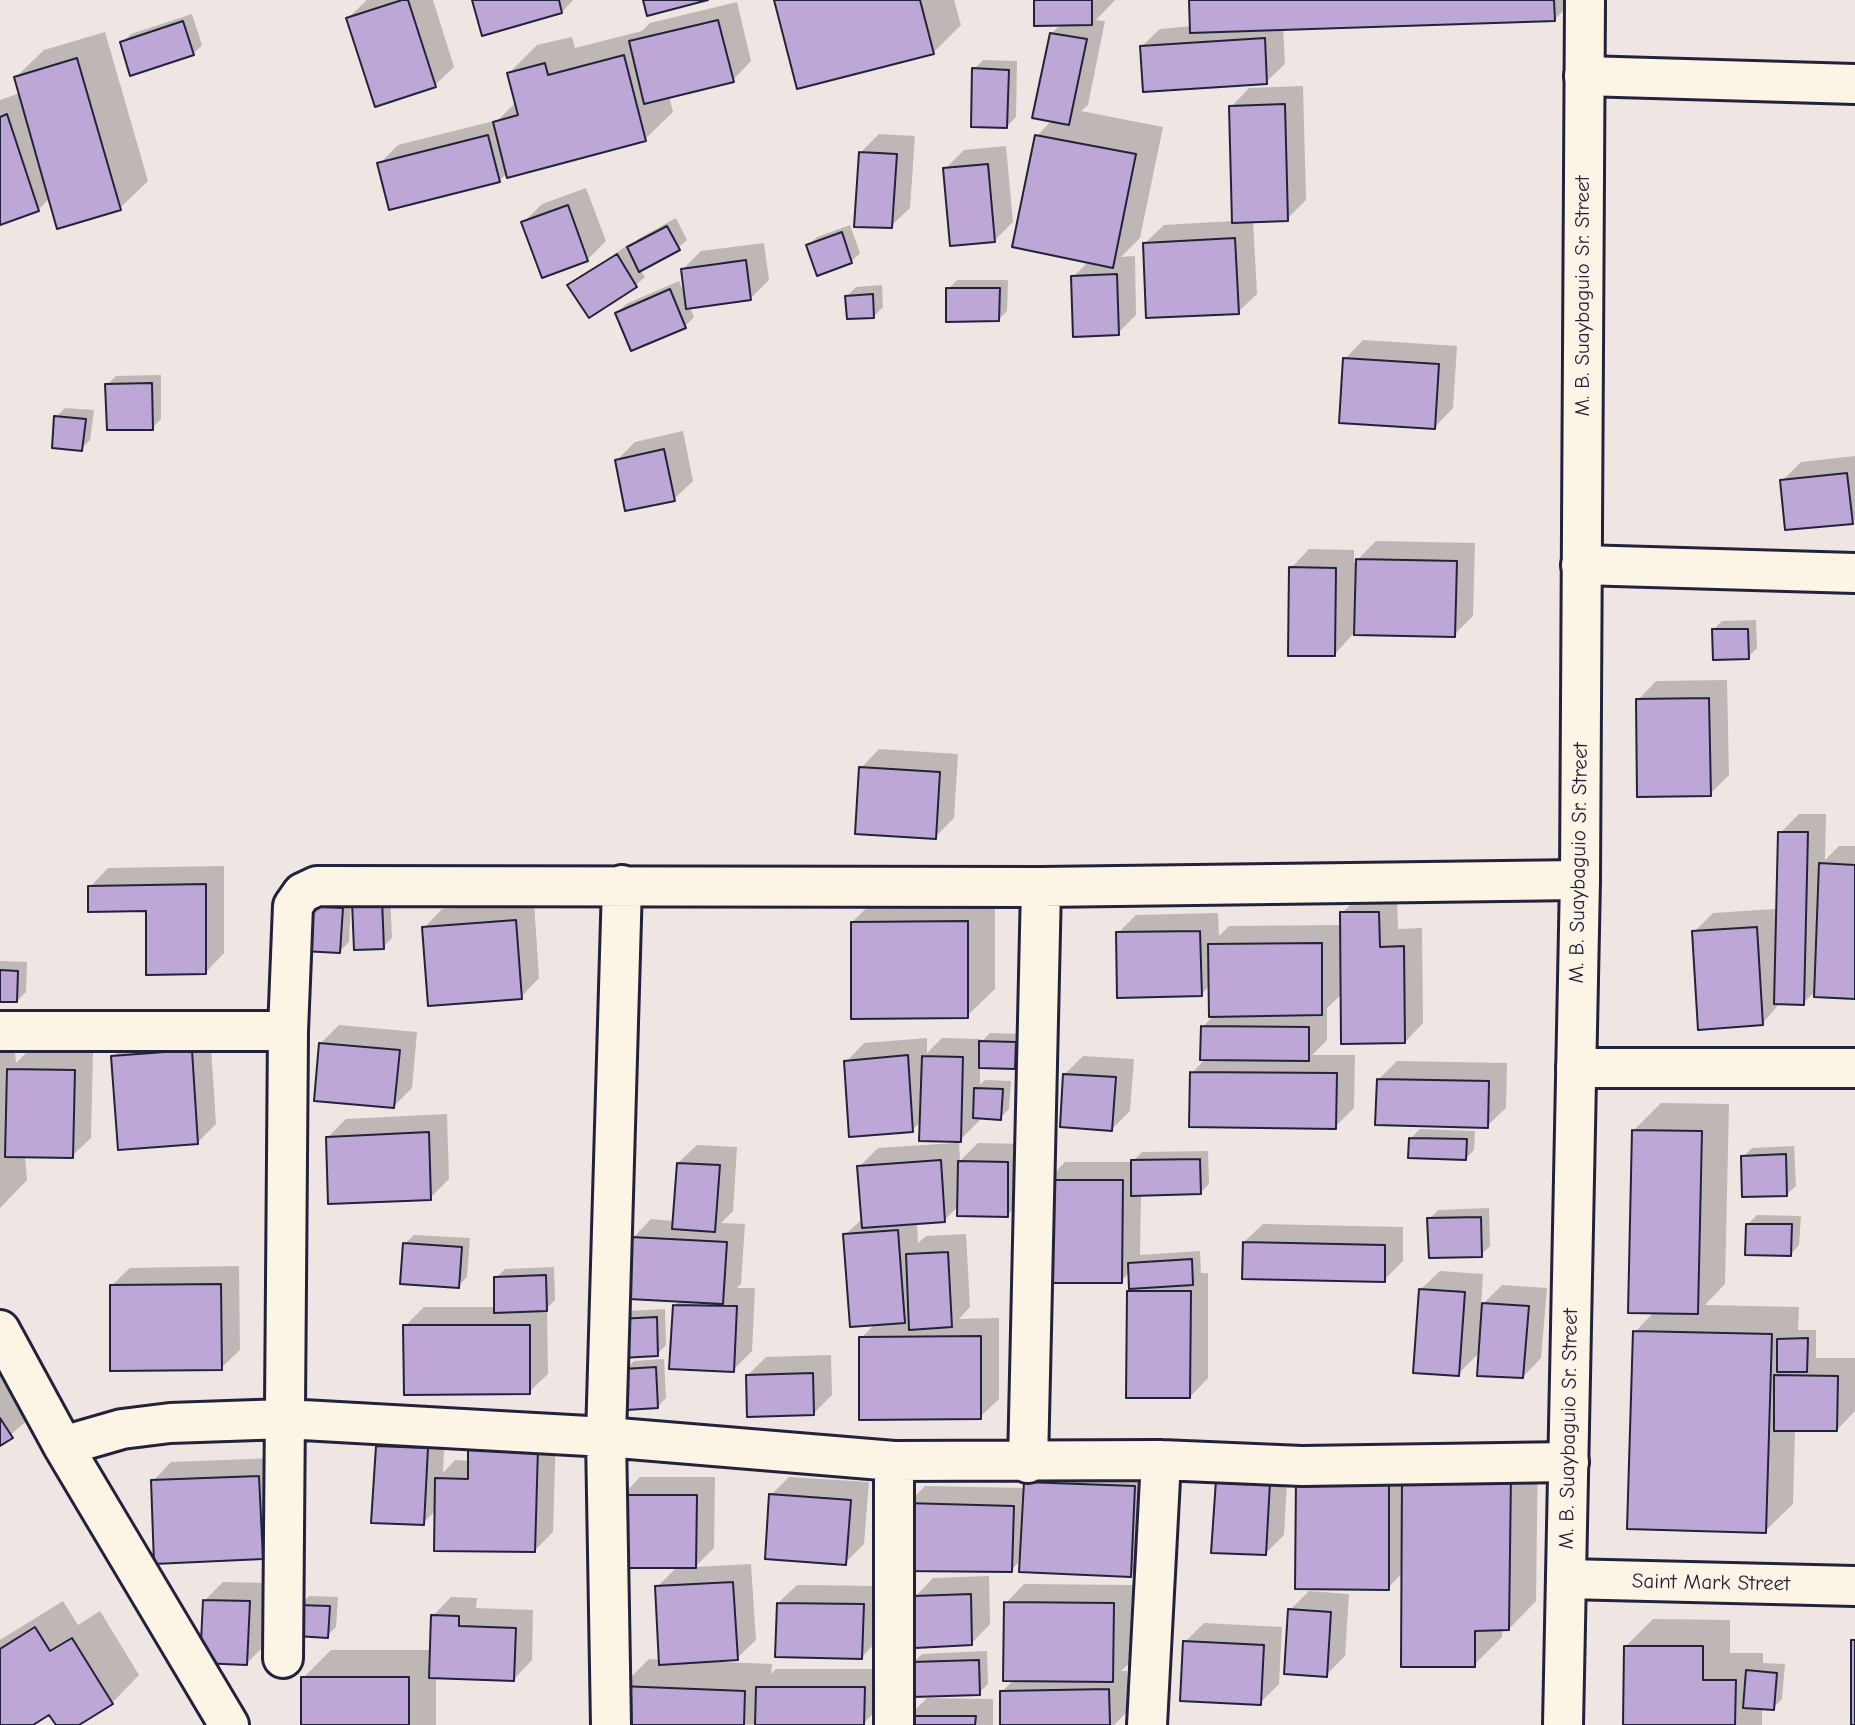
<!DOCTYPE html>
<html>
<head>
<meta charset="utf-8">
<style>
  body { margin:0 }
  canvas { display:block; background:#efe5e2 }
</style>
</head>
<body>
<canvas width="1855" height="1725"></canvas>
<script>
const ctx = document.querySelector('canvas').getContext('2d');
ctx.lineJoin = 'round';
function paint(path, color) {
  ctx.fillStyle = color;
  ctx.fill(path, 'evenodd');
}
function poly(rows) {
  const path = new Path2D();
  for (const r of rows) {
    path.moveTo(r[0], r[1]);
    for (let i = 2; i < r.length; i += 2) path.lineTo(r[i], r[i + 1]);
  }
  return path;
}
function trace(path, color, width, dash) {
  ctx.strokeStyle = color;
  ctx.lineWidth = width;
  ctx.lineCap = dash ? 'butt' : 'round';
  ctx.setLineDash(dash || []);
  ctx.stroke(path);
}
function drawText(font, color, halo, rows, align = 'center') {
  ctx.font = font + ' "Comic Neue",sans-serif';
  ctx.lineWidth = 5;
  ctx.setLineDash([]);
  ctx.textBaseline = 'middle';
  ctx.strokeStyle = halo;
  ctx.fillStyle = color;
  for (const [text, x, y, turn = 0] of rows) {
    ctx.save();
    ctx.translate(x, y);
    ctx.rotate((+turn || 0) * Math.PI / 180);
    ctx.textAlign = isNaN(turn) ? turn : align;
    if (halo) ctx.strokeText(text, 0, 0);
    ctx.fillText(text, 0, 0);
    ctx.restore();
  }
}
const shadow = poly([
  [367,0,433,0,454,67,435,85,348,18],
  [473,0,573,0,562,12],
  [776,0,954,0,961,25,933,53],
  [1036,0,1115,0,1096,20,1105,21,1088,105,1081,111,1163,127,1140,238,1121,257,1135,256,1136,315,1118,333,1073,277,1089,261,1037,136,1052,120,1052,33,1061,24],
  [1191,0,1574,0,1554,20,1283,28,1285,64,1266,82,1141,47,1160,29,1192,26],
  [737,2,751,61,733,80,669,96,673,112,645,139,508,172,499,181,379,164,398,145,498,120,516,102,509,73,537,45,572,37,575,48,642,31,650,23],
  [192,14,202,45,193,54,122,43,131,34],
  [105,32,148,181,120,208,50,198,38,210,0,223,0,100,20,93,16,77,44,50],
  [983,60,1017,61,1016,117,1007,126,974,69],
  [1303,86,1306,200,1287,219,1253,220,1257,294,1238,312,1145,243,1164,225,1233,221,1231,107,1249,88],
  [879,134,915,136,910,208,891,226,860,153],
  [1006,146,1013,222,994,241,945,169,964,150],
  [586,188,606,241,587,260,523,223,542,204],
  [676,218,687,240,678,248,640,269,645,277,636,285,589,315,570,286,626,246,628,249,638,239],
  [850,225,860,253,851,262,808,246,817,237],
  [764,243,769,280,750,299,690,307,694,317,685,326,632,349,617,313,626,304,679,281,684,293,682,270,701,251],
  [957,280,1008,280,1007,311,998,320,948,289],
  [882,285,883,307,874,316,847,296,856,287],
  [1363,340,1457,346,1453,408,1435,427,1345,359],
  [161,375,161,419,152,428,107,385,116,376],
  [65,408,94,410,90,440,81,449,56,417],
  [683,431,693,481,674,499,617,460,635,442],
  [1855,456,1855,519,1852,522,1782,481,1801,462],
  [1376,541,1475,543,1473,616,1454,635,1353,634,1335,654,1291,568,1309,549,1354,550,1354,563],
  [1756,620,1757,648,1748,657,1713,630,1722,621],
  [1727,680,1729,775,1710,794,1638,700,1656,681],
  [879,749,958,754,954,818,935,837,861,768],
  [1799,814,1826,814,1825,860,1839,846,1855,846,1855,997,1816,991,1803,1003,1780,1003,1762,1024,1694,932,1713,913,1775,909,1775,918,1778,918,1780,833],
  [224,866,224,953,206,972,147,909,90,887,108,868],
  [390,892,392,938,383,947,352,904],
  [995,894,995,989,967,1016,852,922,880,895],
  [1397,894,1398,929,1422,928,1423,1023,1405,1042,1343,993,1327,1008,1327,1040,1312,1055,1355,1055,1354,1108,1335,1127,1192,1073,1206,1058,1203,1027,1214,1015,1210,985,1201,995,1118,933,1136,915,1218,913,1219,936,1229,926,1342,925,1342,913,1360,895],
  [351,900,349,942,340,951,306,907],
  [534,902,539,978,521,997,424,928,442,909],
  [0,961,27,962,26,992,17,1001,0,1000],
  [339,1025,417,1032,412,1088,394,1106,320,1044],
  [210,1033,216,1124,197,1143,113,1057,132,1038],
  [990,1033,1024,1034,1023,1058,1014,1067,980,1066,980,1085,985,1080,1011,1081,1009,1109,1000,1118,979,1117,979,1121,959,1141,960,1161,978,1143,1026,1144,1026,1197,1007,1215,959,1206,944,1220,917,1222,918,1243,926,1236,966,1234,970,1307,959,1319,999,1318,999,1399,980,1417,861,1338,876,1323,845,1235,863,1218,859,1167,878,1148,955,1143,955,1140,922,1121,912,1130,846,1062,864,1043,927,1038,927,1053,942,1038,981,1039,981,1042],
  [14,1041,16,1063,28,1051,93,1052,91,1138,72,1156,25,1156,27,1180,0,1208,0,1043],
  [1083,1056,1134,1059,1130,1111,1112,1129,1064,1075],
  [1397,1061,1507,1063,1506,1108,1487,1126,1379,1079],
  [1661,1103,1729,1104,1725,1284,1705,1305,1799,1307,1798,1330,1816,1330,1816,1358,1855,1358,1855,1411,1837,1430,1795,1430,1793,1504,1765,1531,1635,1332,1655,1311,1633,1131],
  [447,1114,449,1179,430,1198,328,1137,346,1119],
  [1420,1129,1475,1131,1474,1150,1465,1159,1411,1138],
  [697,1145,737,1147,733,1211,721,1223,745,1224,741,1284,737,1288,755,1288,752,1351,733,1370,675,1305,680,1300,633,1238,651,1219,674,1221,678,1163],
  [1794,1146,1796,1186,1787,1194,1743,1157,1752,1148],
  [1208,1151,1209,1184,1200,1193,1141,1194,1140,1255,1200,1251,1201,1273,1208,1273,1208,1378,1190,1397,1128,1292,1130,1272,1121,1281,1047,1181,1065,1162,1132,1162,1142,1152],
  [1489,1208,1490,1246,1481,1255,1429,1219,1438,1210],
  [1757,1215,1801,1216,1799,1245,1791,1254,1748,1224],
  [1263,1224,1403,1227,1403,1261,1384,1280,1244,1242],
  [414,1235,470,1238,467,1277,458,1286,405,1244],
  [239,1266,240,1350,221,1368,111,1286,130,1268],
  [554,1267,555,1300,547,1308,548,1374,529,1392,405,1326,424,1307,496,1307,496,1278,505,1269],
  [1440,1271,1483,1274,1481,1306,1502,1285,1547,1288,1541,1358,1523,1377,1480,1352,1458,1374,1421,1289],
  [665,1309,666,1345,657,1354,620,1320,629,1311],
  [831,1355,832,1395,813,1414,747,1376,766,1357],
  [664,1359,666,1398,657,1407,625,1370,634,1361],
  [0,1371,30,1418,0,1444],
  [396,1428,445,1430,443,1473,455,1460,470,1461,556,1430,553,1532,535,1550,436,1510,423,1523,377,1447],
  [1538,1447,1536,1601,1509,1629,1502,1629,1502,1637,1474,1665,1403,1572,1388,1588,1298,1477],
  [277,1458,280,1539,262,1557,153,1481,171,1462],
  [1044,1464,1153,1468,1149,1556,1130,1575,1022,1559,1011,1570,907,1504,925,1486,1025,1488,1025,1482],
  [1288,1464,1284,1535,1265,1554,1218,1480],
  [640,1477,715,1477,714,1548,695,1567,751,1564,756,1640,737,1658,721,1659,722,1662,772,1664,771,1674,776,1669,883,1669,882,1705,863,1724,620,1725,621,1687,649,1659,660,1660,657,1587,677,1567,622,1496],
  [789,1477,869,1482,864,1544,845,1563,771,1495],
  [989,1576,990,1624,972,1643,915,1597,933,1578],
  [223,1582,268,1583,265,1645,247,1663,204,1601],
  [1024,1584,1132,1585,1131,1662,1121,1671,1127,1671,1128,1711,1114,1725,1002,1725,1002,1692,1014,1679,1006,1603],
  [797,1585,881,1586,880,1638,862,1657,778,1603],
  [1309,1591,1349,1594,1345,1656,1326,1675,1290,1610],
  [309,1596,338,1597,336,1627,327,1636,300,1605],
  [451,1597,477,1598,476,1608,533,1610,532,1660,514,1679,436,1677,436,1725,303,1725,303,1678,331,1650,431,1650,433,1616],
  [63,1601,78,1625,100,1611,139,1675,112,1703,76,1725,58,1725,50,1712,30,1725,0,1725,0,1640],
  [1653,1619,1730,1620,1730,1653,1763,1653,1763,1663,1785,1664,1782,1699,1773,1708,1762,1708,1762,1725,1625,1725,1625,1647],
  [1204,1623,1282,1627,1279,1684,1260,1703,1185,1642],
  [987,1651,988,1684,979,1693,913,1663,922,1654],
  [927,1698,993,1699,993,1725,908,1725,908,1717]
]);
const building = poly([
  [402,0,408,0,436,87,375,107,346,18,402,0],
  [472,0,559,0,562,13,482,36,472,0],
  [643,0,708,0,647,16,643,0],
  [774,0,920,0,934,54,797,89,774,0],
  [1034,0,1092,0,1092,25,1034,26,1034,0],
  [1189,0,1554,0,1555,21,1190,33,1189,0],
  [718,20,734,82,644,104,629,41,718,20],
  [183,21,194,55,130,76,120,42,183,21],
  [1050,33,1087,39,1069,125,1032,118,1050,33],
  [1265,38,1267,84,1143,92,1140,46,1265,38],
  [624,55,646,141,507,178,493,122,518,115,507,73,545,63,548,75,624,55],
  [77,58,121,210,57,229,14,77,77,58],
  [972,68,1009,70,1007,128,971,127,972,68],
  [1285,104,1288,221,1232,223,1229,106,1285,104],
  [7,114,39,211,0,225,0,117,7,114],
  [488,135,500,182,389,210,377,163,488,135],
  [1035,135,1136,154,1113,268,1012,247,1035,135],
  [859,152,897,154,892,228,854,227,859,152],
  [988,164,995,242,950,246,943,168,988,164],
  [568,205,588,261,542,278,521,222,568,205],
  [667,226,680,250,639,272,627,247,667,226],
  [842,232,852,263,817,276,806,245,842,232],
  [1235,238,1239,314,1146,318,1143,243,1235,238],
  [617,254,637,287,589,318,567,285,617,254],
  [746,260,751,300,686,309,681,269,746,260],
  [1117,274,1119,335,1073,337,1071,276,1117,274],
  [946,288,1000,288,999,321,946,322,946,288],
  [670,289,686,328,631,351,615,313,670,289],
  [873,294,874,318,847,319,845,296,873,294],
  [1343,358,1439,364,1435,429,1339,423,1343,358],
  [152,383,153,430,107,430,105,384,152,383],
  [54,416,86,419,82,451,52,448,54,416],
  [664,449,675,501,625,511,615,460,664,449],
  [1847,473,1853,524,1785,530,1780,480,1847,473],
  [1356,559,1457,561,1455,637,1354,635,1356,559],
  [1289,567,1336,568,1335,656,1288,656,1289,567],
  [1712,629,1748,629,1749,659,1713,660,1712,629],
  [1709,698,1711,796,1637,797,1636,699,1709,698],
  [859,767,940,772,936,839,855,834,859,767],
  [1778,832,1808,832,1804,1005,1774,1004,1778,832],
  [1819,863,1855,865,1855,999,1814,997,1819,863],
  [206,884,206,974,146,975,146,911,88,912,88,886,206,884],
  [382,900,384,949,354,950,352,902,382,900],
  [304,906,343,908,340,953,302,951,304,906],
  [1340,912,1379,912,1380,947,1404,946,1405,1043,1341,1044,1340,912],
  [516,920,522,999,428,1006,422,927,516,920],
  [968,921,968,1018,851,1019,851,922,968,921],
  [1757,927,1763,1025,1698,1030,1692,931,1757,927],
  [1200,931,1202,996,1117,998,1116,932,1200,931],
  [1322,943,1322,1015,1209,1017,1208,944,1322,943],
  [0,970,18,971,17,1002,0,1002,0,970],
  [1201,1026,1309,1027,1309,1061,1200,1060,1201,1026],
  [979,1041,1016,1042,1015,1069,979,1068,979,1041],
  [319,1043,400,1050,394,1108,314,1101,319,1043],
  [192,1050,198,1144,118,1150,111,1056,192,1050],
  [908,1055,913,1132,849,1137,844,1061,908,1055],
  [922,1056,963,1057,961,1142,919,1141,922,1056],
  [7,1069,75,1070,73,1158,5,1157,7,1069],
  [1190,1072,1337,1073,1336,1129,1189,1127,1190,1072],
  [1063,1074,1116,1077,1112,1131,1060,1127,1063,1074],
  [1377,1079,1489,1081,1488,1128,1375,1125,1377,1079],
  [974,1088,1003,1089,1001,1120,973,1118,974,1088],
  [1632,1130,1702,1131,1698,1314,1628,1313,1632,1130],
  [429,1132,431,1200,328,1204,326,1137,429,1132],
  [1409,1138,1467,1139,1466,1160,1408,1158,1409,1138],
  [1786,1154,1787,1196,1742,1197,1741,1156,1786,1154],
  [1200,1159,1201,1194,1131,1196,1131,1160,1200,1159],
  [941,1160,945,1222,862,1228,857,1166,941,1160],
  [958,1161,1008,1162,1008,1217,957,1216,958,1161],
  [677,1163,720,1165,715,1232,672,1229,677,1163],
  [1045,1180,1123,1180,1122,1283,1044,1283,1045,1180],
  [1481,1217,1482,1257,1429,1258,1427,1218,1481,1217],
  [1746,1224,1792,1224,1791,1256,1745,1255,1746,1224],
  [898,1230,905,1323,850,1327,843,1234,898,1230],
  [631,1237,727,1242,723,1304,629,1299,631,1237],
  [1243,1242,1385,1245,1385,1282,1242,1279,1243,1242],
  [403,1243,462,1247,459,1288,400,1284,403,1243],
  [948,1252,952,1327,909,1330,906,1254,948,1252],
  [1192,1259,1193,1285,1129,1289,1128,1263,1192,1259],
  [546,1275,547,1311,494,1313,494,1277,546,1275],
  [221,1284,222,1370,110,1371,110,1285,221,1284],
  [1419,1289,1465,1292,1459,1376,1413,1373,1419,1289],
  [1127,1291,1191,1291,1190,1398,1126,1398,1127,1291],
  [1482,1303,1529,1306,1523,1378,1477,1376,1482,1303],
  [673,1305,737,1306,734,1372,669,1369,673,1305],
  [657,1317,658,1356,620,1358,618,1319,657,1317],
  [403,1325,530,1325,530,1394,404,1395,403,1325],
  [1633,1331,1772,1334,1766,1533,1627,1529,1633,1331],
  [981,1336,981,1419,859,1420,859,1337,981,1336],
  [1808,1338,1807,1372,1777,1372,1777,1339,1808,1338],
  [656,1367,658,1408,626,1410,623,1369,656,1367],
  [813,1373,814,1415,747,1417,746,1375,813,1373],
  [1774,1375,1838,1376,1837,1431,1774,1431,1774,1375],
  [0,1418,13,1438,0,1446,0,1418],
  [376,1446,428,1448,424,1525,371,1523,376,1446],
  [468,1447,538,1448,535,1552,434,1551,435,1478,468,1479,468,1447],
  [1402,1474,1511,1474,1509,1630,1475,1631,1475,1667,1401,1667,1402,1474],
  [1389,1475,1389,1590,1295,1589,1296,1476,1389,1475],
  [259,1476,263,1559,154,1564,151,1480,259,1476],
  [1216,1480,1270,1482,1266,1555,1211,1553,1216,1480],
  [1024,1482,1135,1486,1131,1577,1019,1572,1024,1482],
  [769,1494,851,1500,846,1565,765,1559,769,1494],
  [620,1495,697,1495,696,1568,619,1568,620,1495],
  [905,1503,1014,1506,1012,1572,904,1571,905,1503],
  [733,1582,738,1660,659,1665,655,1586,733,1582],
  [971,1594,972,1645,915,1648,913,1596,971,1594],
  [203,1600,250,1601,247,1665,200,1663,203,1600],
  [1004,1602,1114,1603,1113,1682,1003,1681,1004,1602],
  [777,1603,864,1604,862,1659,775,1657,777,1603],
  [298,1605,330,1606,328,1638,296,1636,298,1605],
  [1288,1609,1331,1612,1327,1677,1284,1674,1288,1609],
  [431,1615,459,1616,459,1626,516,1628,514,1681,429,1678,431,1615],
  [35,1627,50,1651,72,1638,113,1704,79,1725,56,1725,49,1715,33,1725,0,1725,0,1649,35,1627],
  [1851,1640,1855,1640,1855,1725,1851,1725,1851,1640],
  [1183,1641,1264,1645,1261,1705,1180,1701,1183,1641],
  [1624,1646,1703,1646,1703,1680,1736,1680,1735,1725,1623,1725,1624,1646],
  [979,1660,980,1695,912,1697,911,1662,979,1660],
  [1746,1670,1777,1673,1774,1710,1743,1708,1746,1670],
  [301,1677,409,1677,409,1725,301,1725,301,1677],
  [620,1686,745,1691,744,1725,618,1725,620,1686],
  [756,1687,865,1687,864,1725,755,1725,756,1687],
  [1109,1689,1110,1725,1000,1725,1000,1691,1109,1689],
  [907,1716,976,1716,975,1725,906,1725,907,1716]
]);
const minor = poly([
  [1584,76,1855,84],
  [1581,565,1855,573],
  [0,1031,288,1031],
  [1576,1068,1855,1068],
  [0,1330,63,1446,229,1725],
  [63,1446,122,1429,170,1423,285,1419,606,1437,894,1461,1161,1460,1302,1466,1569,1462],
  [894,1461,894,1725],
  [1028,1463,1041,887],
  [1566,1579,1855,1586],
  [283,1658,288,1031,293,906,302,893,317,886,1041,887,1580,880],
  [611,1725,606,1437,622,885],
  [1147,1725,1161,1460]
]);
const tertiary = poly([
  [1563,1725,1580,880,1585,0]
]);
const streetNames = [
  ["M. B. Suaybaguio Sr. Street",1583,296,-90],
  ["M. B. Suaybaguio Sr. Street",1579,863,-89],
  ["M. B. Suaybaguio Sr. Street",1569,1429,-89],
  ["Saint Mark Street",1711,1583,1]
];
paint(shadow, '#0003');
paint(building, '#bda7d6');
trace(building, '#22223b', 2);
trace(minor, '#22223b', 44);
trace(tertiary, '#22223b', 44);
trace(minor, '#fcf5e5', 38);
trace(tertiary, '#fcf5e5', 38);
drawText('21px', '#22223b', '#fcf5e5', streetNames);
</script>
</body>
</html>
